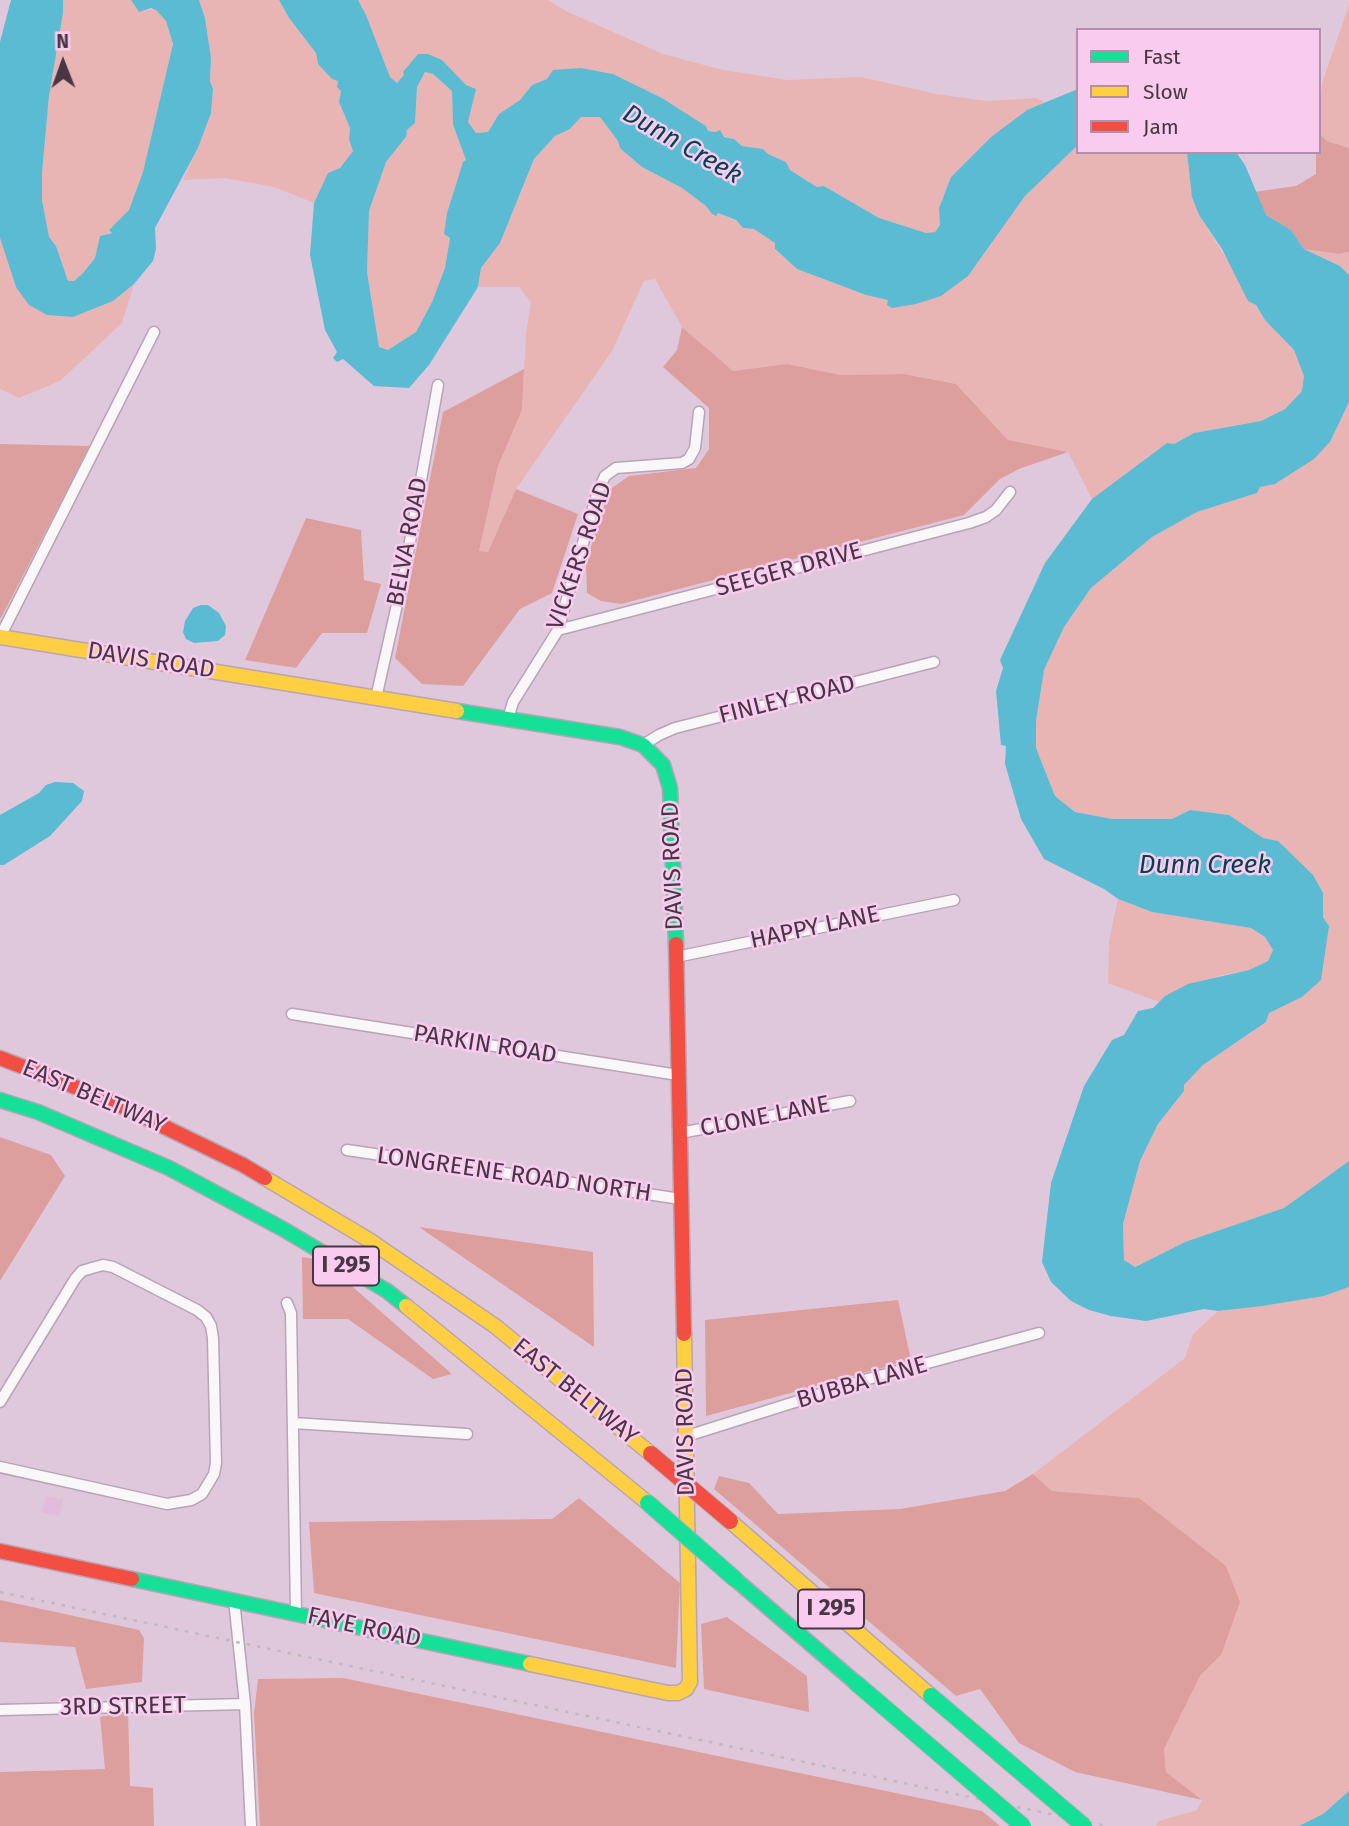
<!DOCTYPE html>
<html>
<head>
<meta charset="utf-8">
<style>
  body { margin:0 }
  #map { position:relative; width:1349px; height:1826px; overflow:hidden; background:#e0c8dc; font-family:"Fira Sans",sans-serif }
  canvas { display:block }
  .legend { position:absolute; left:1076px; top:28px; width:245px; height:126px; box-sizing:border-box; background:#f8cbef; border:2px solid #b28fab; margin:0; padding:9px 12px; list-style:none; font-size:21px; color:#483644 }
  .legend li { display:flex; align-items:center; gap:14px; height:35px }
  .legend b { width:35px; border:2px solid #b28fab }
  .north { position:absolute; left:28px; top:28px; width:70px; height:70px; -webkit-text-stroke:5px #f8cbef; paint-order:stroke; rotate:359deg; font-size:19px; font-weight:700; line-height:28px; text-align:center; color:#483644 }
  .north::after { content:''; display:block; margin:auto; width:24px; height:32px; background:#483644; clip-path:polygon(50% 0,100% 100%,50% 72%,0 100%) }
</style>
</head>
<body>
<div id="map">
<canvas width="1349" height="1826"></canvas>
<ul class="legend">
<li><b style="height:9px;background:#16e098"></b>Fast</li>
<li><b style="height:9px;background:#ffcf43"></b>Slow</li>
<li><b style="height:9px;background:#f24e42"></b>Jam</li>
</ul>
<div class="north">N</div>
</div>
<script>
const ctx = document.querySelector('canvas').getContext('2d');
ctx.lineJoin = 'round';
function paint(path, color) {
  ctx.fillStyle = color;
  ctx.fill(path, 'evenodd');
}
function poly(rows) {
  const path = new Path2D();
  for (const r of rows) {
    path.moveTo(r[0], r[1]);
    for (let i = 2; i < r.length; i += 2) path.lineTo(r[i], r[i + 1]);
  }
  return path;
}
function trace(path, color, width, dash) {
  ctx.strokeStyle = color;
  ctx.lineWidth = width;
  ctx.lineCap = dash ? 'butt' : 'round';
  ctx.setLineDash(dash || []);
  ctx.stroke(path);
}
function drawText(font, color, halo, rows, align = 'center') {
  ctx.font = font + ' "Fira Sans",sans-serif';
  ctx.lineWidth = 5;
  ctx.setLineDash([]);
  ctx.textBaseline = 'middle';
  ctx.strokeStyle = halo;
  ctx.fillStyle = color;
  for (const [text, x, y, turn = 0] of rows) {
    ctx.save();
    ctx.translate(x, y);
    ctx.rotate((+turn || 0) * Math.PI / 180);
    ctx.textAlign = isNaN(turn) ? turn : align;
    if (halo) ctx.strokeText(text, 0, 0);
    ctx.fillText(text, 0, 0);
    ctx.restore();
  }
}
const built = poly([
  [46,1496,63,1499,59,1516,42,1513]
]);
const green = poly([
  [63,0,131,0,139,11,156,9,166,21,173,44,143,172,129,210,109,230,112,232,100,236,95,258,83,273,74,281,68,281,56,246,49,238,42,200,42,173,49,96,63,13],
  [199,0,279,0,289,18,316,53,318,64,338,81,341,91,339,102,350,128,349,140,353,151,340,168,328,173,314,203,274,187,224,178,183,180,198,148,211,113,213,89,210,81,211,58,205,18],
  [358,0,548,0,568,12,663,54,723,70,788,80,861,77,936,94,987,101,1036,98,1046,103,1027,110,991,137,951,177,939,208,940,225,935,232,926,233,879,218,824,186,817,187,790,170,786,162,768,154,763,149,742,146,734,139,708,131,706,126,662,98,613,74,581,68,532,85,520,100,499,114,488,132,476,133,468,122,476,89,466,85,442,60,404,75,398,84,390,77,366,15],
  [1349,5,1349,148,1327,141,1319,133,1319,104,1323,80],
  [425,72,433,74,452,91,453,125,466,160,463,163,447,213,444,233,450,238,445,268,432,302,416,332,388,350,379,347,367,272,369,211,386,162,406,138,407,130,415,123,417,87],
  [581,117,600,117,618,141,621,148,642,167,682,188,706,206,712,214,718,213,736,221,743,228,754,229,775,243,775,250,797,269,866,295,889,300,968,276,1025,196,1078,145,1078,152,1187,152,1199,215,1265,320,1294,350,1304,376,1302,391,1285,409,1261,421,1194,433,1174,444,1167,443,1092,499,1068,452,1008,440,956,384,904,374,841,375,787,364,733,371,682,327,655,279,644,281,612,351,516,489,488,552,479,551,498,466,522,410,526,333,531,302,519,287,478,287,481,268,500,243,534,159,555,136,570,129],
  [0,238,16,287,47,315,73,317,113,301,134,284,122,323,60,381,19,398,0,389],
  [1304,249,1339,254,1349,252,1349,275,1340,266],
  [1349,402,1349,1161,1284,1208,1185,1242,1134,1267,1124,1260,1123,1224,1140,1161,1158,1124,1184,1091,1184,1085,1203,1065,1266,1022,1269,1013,1302,997,1329,926,1323,917,1323,893,1278,841,1263,839,1229,815,1190,810,1172,819,1112,819,1075,812,1055,796,1036,748,1036,721,1044,670,1064,627,1091,588,1152,537,1197,512,1257,493,1260,487,1275,484,1313,459,1330,442],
  [1118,899,1152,912,1251,928,1265,937,1273,950,1268,961,1249,970,1218,976,1165,996,1159,1002,1108,983,1109,941],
  [1349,1287,1349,1791,1323,1814,1299,1826,1156,1826,1159,1821,1197,1810,1202,1800,1166,1772,1164,1749,1200,1676,1221,1655,1139,1498,1052,1491,1033,1474,1185,1358,1193,1334,1218,1311,1324,1296]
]);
const forest = poly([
  [1319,133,1327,141,1349,148,1349,252,1339,254,1304,249,1291,230,1266,215,1254,192,1296,186,1316,174,1316,152,1319,152],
  [682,327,733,371,787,364,841,375,904,374,956,384,1008,440,1068,452,1019,469,1000,479,964,515,621,604,601,601,587,593,586,563,609,490,629,476,696,468,709,449,709,408,663,367,677,350],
  [524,369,522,410,498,466,479,551,488,552,516,489,578,514,552,593,520,609,463,686,422,684,395,658,443,412],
  [0,444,90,446,1,618,0,618],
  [306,518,361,530,364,580,381,584,367,633,322,633,296,668,245,660],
  [0,1137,51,1155,65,1176,0,1281],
  [419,1227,593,1252,594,1347],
  [302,1257,322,1260,452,1374,433,1379,348,1319,303,1319],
  [898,1300,911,1360,706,1416,705,1320],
  [1033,1474,1052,1491,1139,1498,1226,1566,1240,1602,1221,1655,1200,1676,1164,1749,1166,1772,1202,1800,1075,1772,1019,1743,980,1689,956,1696,714,1489,719,1476,749,1483,778,1514,900,1509,1005,1491],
  [579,1498,680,1583,676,1668,314,1593,309,1522,552,1519],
  [0,1600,139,1630,144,1638,142,1682,86,1689,75,1647,0,1642],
  [727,1617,807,1676,809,1712,704,1689,701,1624],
  [343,1678,982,1811,1000,1826,260,1826,254,1714,258,1679],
  [128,1712,130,1786,153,1788,154,1826,0,1826,0,1772,105,1769,100,1717]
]);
const water = poly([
  [11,0,63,0,63,13,49,96,42,173,42,200,49,237,56,246,68,281,74,281,83,273,95,258,100,236,112,233,109,230,129,210,143,172,173,44,166,21,156,10,151,8,139,12,131,0,199,0,205,18,211,58,210,81,213,89,211,113,198,148,155,228,156,249,153,261,134,284,113,301,73,317,47,315,29,305,16,287,0,238,0,42],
  [279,0,358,0,366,15,390,77,397,83,404,75,403,72,418,54,428,54,442,60,466,85,476,89,468,122,476,133,488,132,499,114,520,100,532,85,547,79,553,70,581,68,613,74,662,98,706,126,708,131,716,132,720,130,724,137,734,139,742,146,763,149,768,154,786,162,790,170,817,187,824,186,879,218,926,233,935,232,940,225,939,208,951,177,991,137,1027,110,1078,89,1078,145,1025,196,968,276,941,296,916,304,892,308,887,305,888,300,866,295,797,269,775,249,775,243,754,229,743,228,736,220,718,213,716,216,712,214,706,206,682,188,642,167,620,148,618,141,600,117,581,117,570,129,555,136,534,159,500,243,481,268,478,287,429,365,409,388,374,386,343,359,337,362,333,358,337,352,325,330,310,255,314,203,328,173,340,168,353,151,349,140,350,128,339,102,341,91,337,87,338,81,332,79,318,64,316,53,289,18],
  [425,72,433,74,452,91,453,125,466,160,463,162,447,213,444,234,450,238,445,268,432,302,416,332,388,350,379,347,367,272,369,211,386,162,406,137,407,130,415,123,417,87],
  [1187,152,1236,152,1245,165,1266,215,1291,230,1304,249,1340,266,1349,275,1349,402,1330,442,1314,459,1275,484,1260,487,1257,493,1197,512,1152,537,1091,588,1064,627,1044,670,1036,721,1036,748,1055,796,1075,812,1112,819,1172,819,1190,810,1229,815,1263,838,1278,841,1313,875,1323,893,1323,917,1329,926,1321,980,1302,997,1269,1013,1266,1022,1203,1065,1184,1085,1184,1091,1158,1124,1140,1161,1123,1224,1124,1260,1135,1267,1185,1242,1284,1208,1349,1161,1349,1287,1324,1296,1262,1306,1218,1311,1204,1309,1146,1321,1111,1316,1089,1310,1071,1301,1051,1282,1042,1262,1051,1183,1084,1086,1112,1040,1124,1035,1138,1011,1153,1008,1165,996,1188,984,1249,970,1268,961,1273,950,1265,937,1251,928,1152,912,1118,899,1104,889,1044,859,1021,819,1005,764,1006,746,1001,745,996,691,1003,668,1000,660,1045,563,1092,499,1167,443,1174,444,1194,433,1261,421,1285,409,1302,391,1304,376,1294,350,1265,320,1256,305,1248,301,1222,249,1199,215,1192,197],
  [201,605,208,605,219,613,226,626,225,635,218,641,194,643,186,639,183,632,185,621,193,608],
  [55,782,73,783,84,791,82,801,50,836,4,865,0,865,0,815,39,793,46,785],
  [1349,1791,1349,1826,1299,1826,1323,1814]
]);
const street = poly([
  [558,630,969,523,986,517,996,510,1010,492],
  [0,637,154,332],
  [376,698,405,569,438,385],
  [508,719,513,702,558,630,598,491,605,476,616,468,682,463,689,459,695,448,699,412],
  [643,745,659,735,675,728,934,662],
  [676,957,954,900],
  [292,1014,678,1075],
  [680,1133,850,1101],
  [347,1150,681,1199],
  [287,1303,291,1313,296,1613],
  [0,1402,75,1279,82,1271,92,1268,103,1265,113,1267,197,1310,206,1317,211,1326,213,1338,216,1463,214,1474,202,1494,191,1500,167,1504,0,1467],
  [293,1423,467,1434],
  [687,1436,868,1379,1039,1333],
  [234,1600,245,1704,251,1826],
  [0,1710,245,1704]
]);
const fast = poly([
  [457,711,620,737,643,745,663,765,670,788,676,944],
  [0,1100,38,1112,169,1168,283,1229,387,1291,406,1306],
  [132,1579,530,1664],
  [735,1579,856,1683]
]);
const slow = poly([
  [0,637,457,711],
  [265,1178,369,1240,495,1326,651,1454],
  [406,1306,648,1503],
  [730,1521,931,1696],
  [530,1664,668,1693,678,1693,686,1689,690,1682,684,1334]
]);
const jam = poly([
  [676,944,684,1334],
  [0,1058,109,1100,243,1165,265,1178],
  [0,1551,132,1579]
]);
const rail = poly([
  [0,1592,1107,1826]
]);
const fastBridge = poly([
  [648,1503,735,1579],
  [856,1683,1023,1826],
  [931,1696,1084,1826]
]);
const jamBridge = poly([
  [651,1454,730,1521]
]);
const shields = [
  [346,1266,66],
  [831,1609,66]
];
const shieldNames = [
  ["I 295",346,1266],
  ["I 295",831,1609]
];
const streetNames = [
  ["BELVA ROAD",408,542,-79],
  ["VICKERS ROAD",580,556,-71],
  ["SEEGER DRIVE",789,570,-15],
  ["DAVIS ROAD",151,661,9],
  ["FINLEY ROAD",787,700,-14],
  ["DAVIS ROAD",673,866,-92],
  ["HAPPY LANE",815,928,-12],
  ["PARKIN ROAD",485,1045,9],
  ["EAST BELTWAY",94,1097,23],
  ["CLONE LANE",765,1117,-11],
  ["LONGREENE ROAD NORTH",514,1175,8],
  ["BUBBA LANE",862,1383,-16],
  ["EAST BELTWAY",575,1392,39],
  ["DAVIS ROAD",686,1432,-91],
  ["FAYE ROAD",364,1628,12],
  ["3RD STREET",123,1707,-1]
];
const waterNames = [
  ["Dunn Creek",682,145,30],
  ["Dunn Creek",1205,866]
];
paint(built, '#e2bcdb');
paint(green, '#e9b5b4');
paint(forest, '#dd9f9d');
paint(water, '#5abbd3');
trace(street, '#b7a4b4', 13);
trace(fast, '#b7a4b4', 17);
trace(slow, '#b7a4b4', 17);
trace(jam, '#b7a4b4', 17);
trace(street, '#faf7fa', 10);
trace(fast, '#16e098', 14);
trace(slow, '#ffcf43', 14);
trace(jam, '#f24e42', 14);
trace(rail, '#c0babf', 2.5, [3.5, 7]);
trace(fastBridge, '#bbaeb8', 18, []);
trace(jamBridge, '#bbaeb8', 18, []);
trace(fastBridge, '#16e098', 16);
trace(jamBridge, '#f24e42', 16);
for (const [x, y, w] of shields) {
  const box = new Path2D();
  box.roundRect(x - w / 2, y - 19.5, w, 39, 5);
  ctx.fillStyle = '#f8cbef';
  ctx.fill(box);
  trace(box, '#483644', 2);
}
drawText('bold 23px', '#483644', null, shieldNames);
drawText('24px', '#483644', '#f8cbef', streetNames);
drawText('italic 26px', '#03424d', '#f8cbef', waterNames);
</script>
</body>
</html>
